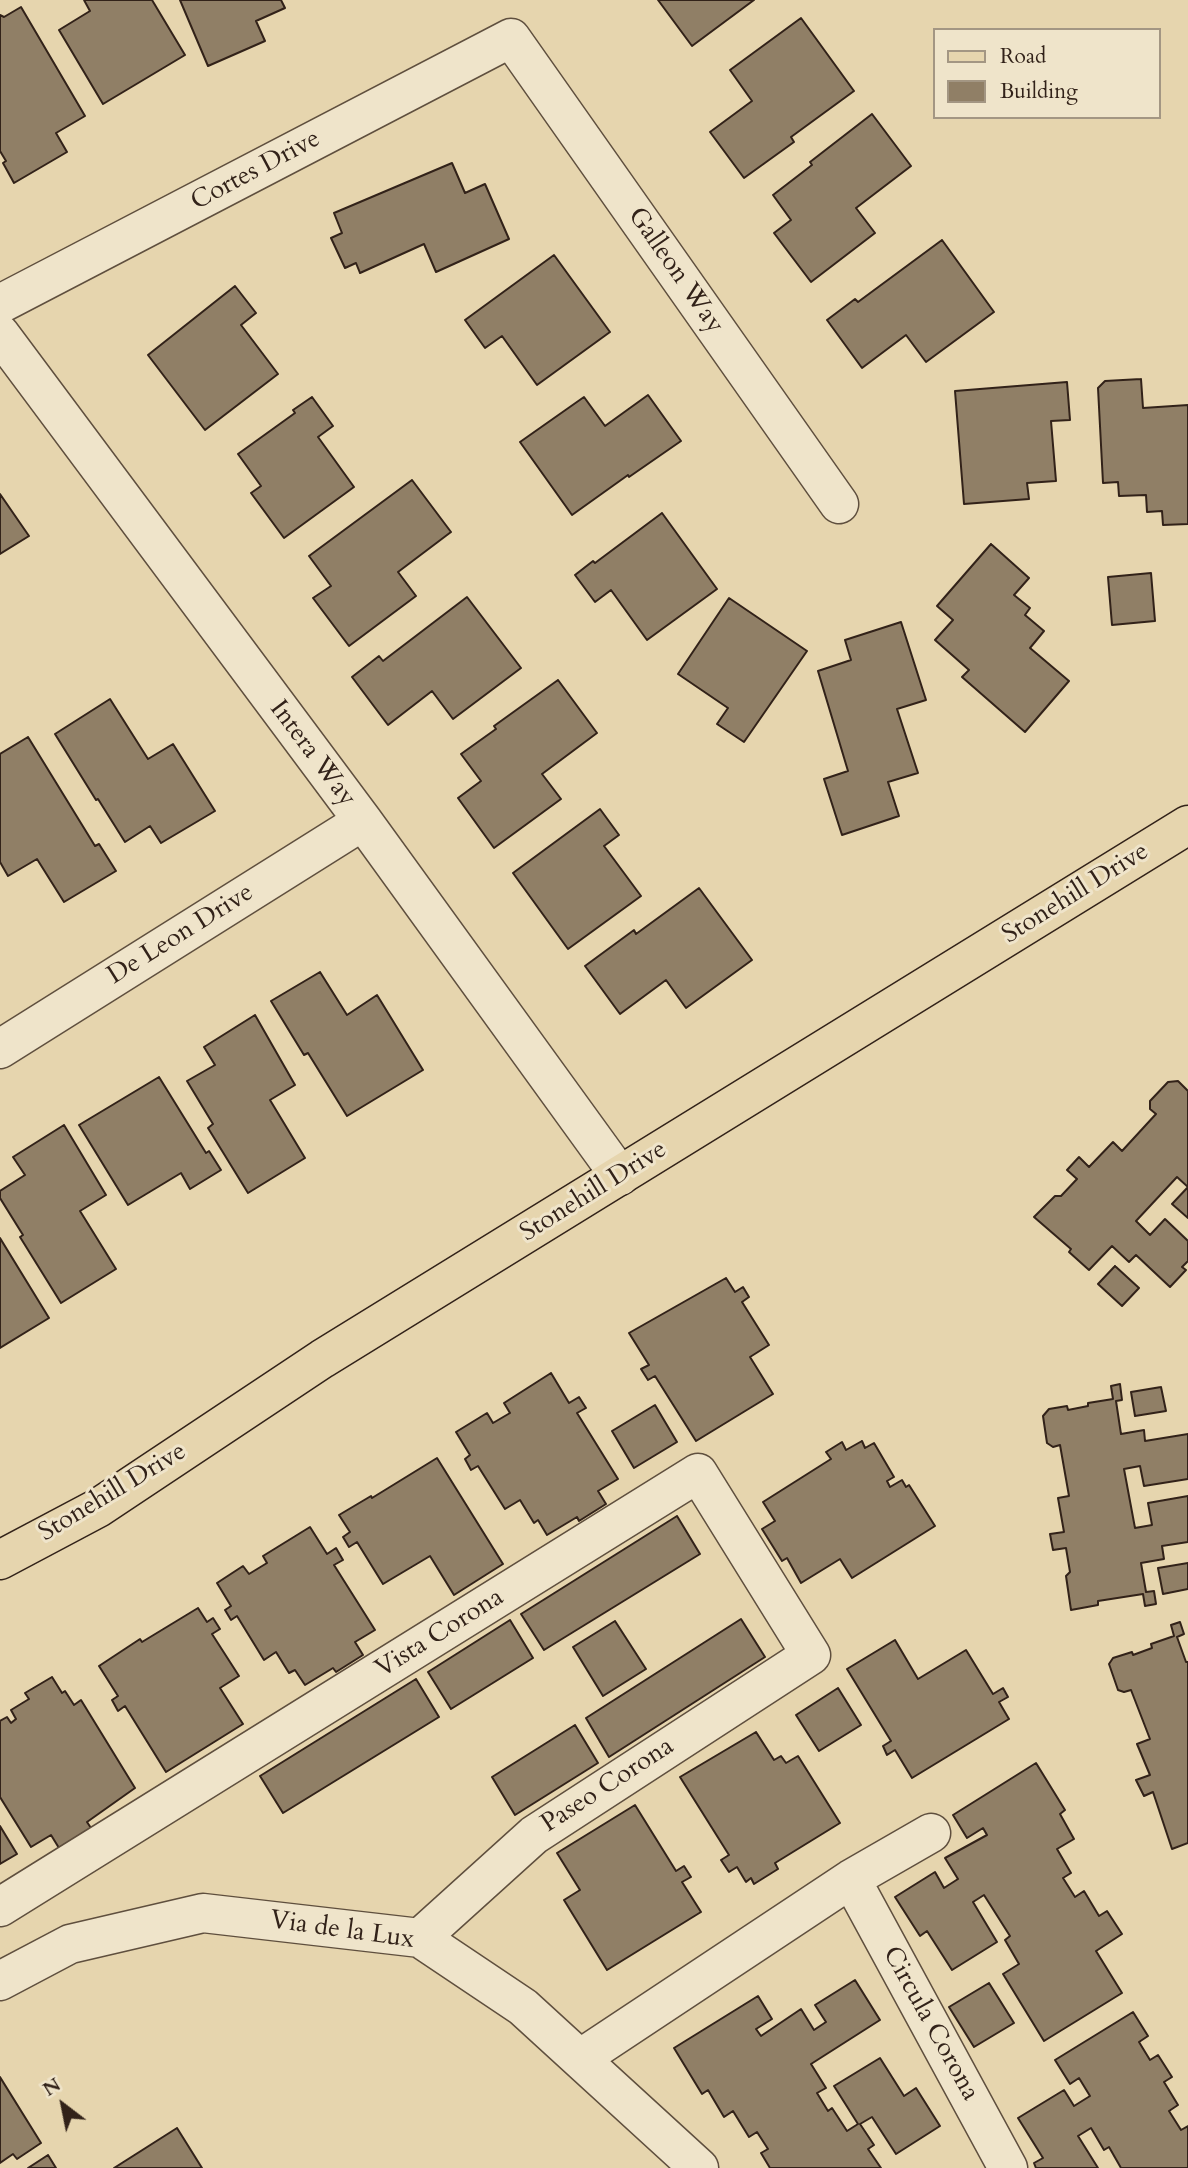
<!DOCTYPE html>
<html>
<head>
<meta charset="utf-8">
<style>
  body { margin:0 }
  #map { position:relative; width:1188px; height:2168px; overflow:hidden; background:#e6d5ae; font-family:Cardo,serif }
  canvas { display:block }
  .legend { position:absolute; left:933px; top:28px; width:228px; height:91px; box-sizing:border-box; background:#efe4ca; border:2px solid #a39683; margin:0; padding:9px 12px; list-style:none; font-size:21px; color:#322219 }
  .legend li { display:flex; align-items:center; gap:14px; height:35px }
  .legend b { width:35px; border:2px solid #a39683 }
  .north { position:absolute; left:28px; top:2070px; width:70px; height:70px; -webkit-text-stroke:5px #efe4ca; paint-order:stroke; rotate:328deg; font-size:19px; font-weight:700; line-height:28px; text-align:center; color:#322219 }
  .north::after { content:''; display:block; margin:auto; width:24px; height:32px; background:#322219; clip-path:polygon(50% 0,100% 100%,50% 72%,0 100%) }
</style>
</head>
<body>
<div id="map">
<canvas width="1188" height="2168"></canvas>
<ul class="legend">
<li><b style="height:9px;background:#e6d5ae"></b>Road</li>
<li><b style="height:19px;background:#907f66"></b>Building</li>
</ul>
<div class="north">N</div>
</div>
<script>
const ctx = document.querySelector('canvas').getContext('2d');
ctx.lineJoin = 'round';
function paint(path, color) {
  ctx.fillStyle = color;
  ctx.fill(path, 'evenodd');
}
function poly(rows) {
  const path = new Path2D();
  for (const r of rows) {
    path.moveTo(r[0], r[1]);
    for (let i = 2; i < r.length; i += 2) path.lineTo(r[i], r[i + 1]);
  }
  return path;
}
function trace(path, color, width, dash) {
  ctx.strokeStyle = color;
  ctx.lineWidth = width;
  ctx.lineCap = dash ? 'butt' : 'round';
  ctx.setLineDash(dash || []);
  ctx.stroke(path);
}
function drawText(font, color, halo, rows, align = 'center') {
  ctx.font = font + ' Cardo,serif';
  ctx.lineWidth = 6;
  ctx.setLineDash([]);
  ctx.textBaseline = 'middle';
  ctx.strokeStyle = halo;
  ctx.fillStyle = color;
  for (const [text, x, y, turn = 0] of rows) {
    ctx.save();
    ctx.translate(x, y);
    ctx.rotate((+turn || 0) * Math.PI / 180);
    ctx.textAlign = isNaN(turn) ? turn : align;
    if (halo) ctx.strokeText(text, 0, 0);
    ctx.fillText(text, 0, 0);
    ctx.restore();
  }
}
const building = poly([
  [84,0,152,0,185,55,103,104,59,30,90,11,84,0],
  [180,0,281,0,285,8,256,21,265,41,208,66,180,0],
  [658,0,754,0,692,46,658,0],
  [21,7,85,116,56,133,67,152,14,183,3,163,6,161,0,151,0,15,4,17,21,7],
  [801,18,854,91,791,137,794,142,744,178,710,132,752,101,730,70,801,18],
  [872,114,911,166,856,208,875,233,811,282,774,233,791,220,773,195,812,165,810,162,872,114],
  [452,163,465,193,485,184,509,239,436,272,424,244,360,273,356,263,345,268,331,238,342,233,334,213,452,163],
  [942,240,994,312,926,362,906,335,862,368,827,320,855,299,858,302,942,240],
  [554,255,610,332,537,385,502,336,485,348,465,320,554,255],
  [235,286,256,313,241,325,278,374,205,430,148,355,235,286],
  [1141,379,1143,408,1188,405,1188,524,1163,525,1162,511,1147,512,1146,495,1119,496,1118,482,1103,483,1098,388,1105,381,1141,379],
  [1067,382,1070,420,1051,421,1056,481,1027,483,1029,499,964,504,955,391,1067,382],
  [648,395,681,441,629,477,628,475,572,515,520,442,584,397,605,426,648,395],
  [312,397,333,426,318,437,354,487,284,538,251,493,261,486,238,454,295,413,293,410,312,397],
  [412,480,451,532,398,572,416,596,349,646,313,598,331,586,309,556,412,480],
  [0,494,29,536,0,554,0,494],
  [662,513,717,589,647,640,611,590,595,602,575,575,593,561,595,563,662,513],
  [991,544,1029,578,1014,595,1030,608,1025,615,1044,631,1030,648,1069,681,1025,732,962,677,969,670,935,640,953,620,937,606,991,544],
  [1151,573,1155,621,1112,625,1108,577,1151,573],
  [467,597,521,668,453,719,432,691,388,725,352,677,379,656,383,661,467,597],
  [729,598,807,651,744,742,717,724,728,708,678,674,729,598],
  [901,622,926,700,897,709,918,773,888,782,899,816,842,835,824,779,848,771,818,671,851,660,845,640,901,622],
  [558,680,597,733,542,774,561,799,494,848,458,798,481,781,461,754,496,729,494,726,558,680],
  [110,699,148,759,173,744,215,811,161,843,150,826,125,842,98,799,96,800,55,734,110,699],
  [28,737,95,846,99,844,116,871,64,902,37,859,8,876,0,862,0,754,28,737],
  [600,809,619,835,604,846,641,896,568,949,513,873,600,809],
  [699,888,752,960,686,1008,666,980,620,1014,585,966,634,930,636,934,699,888],
  [320,972,347,1015,377,995,423,1070,347,1116,308,1053,304,1055,271,1001,320,972],
  [255,1015,295,1085,270,1100,305,1158,248,1193,208,1128,213,1124,187,1081,215,1065,204,1047,255,1015],
  [159,1077,206,1153,209,1151,221,1170,190,1189,181,1173,128,1205,79,1125,159,1077],
  [1178,1081,1188,1091,1188,1218,1172,1204,1188,1187,1177,1177,1136,1221,1150,1235,1165,1219,1188,1241,1188,1261,1182,1267,1186,1270,1170,1287,1136,1255,1129,1262,1112,1246,1089,1270,1069,1252,1071,1249,1034,1217,1055,1196,1061,1196,1077,1179,1067,1170,1079,1157,1089,1167,1113,1142,1122,1151,1156,1114,1150,1109,1150,1101,1168,1082,1178,1081],
  [64,1125,106,1195,80,1211,116,1269,61,1303,20,1237,23,1235,0,1198,0,1191,25,1175,13,1157,64,1125],
  [0,1238,49,1318,0,1348,0,1238],
  [1115,1266,1139,1288,1122,1306,1098,1284,1115,1266],
  [726,1278,735,1292,743,1287,749,1297,742,1302,769,1345,750,1357,773,1394,696,1441,655,1376,648,1380,641,1369,649,1365,629,1333,726,1278],
  [551,1373,569,1403,579,1397,586,1408,577,1413,618,1479,598,1491,606,1504,579,1521,577,1517,547,1535,538,1520,534,1523,520,1500,505,1509,478,1466,471,1470,465,1459,470,1455,456,1432,487,1413,493,1423,510,1413,504,1403,551,1373],
  [1120,1384,1122,1400,1116,1401,1121,1434,1144,1430,1145,1441,1188,1434,1188,1479,1144,1486,1140,1466,1124,1469,1135,1528,1152,1525,1148,1503,1188,1496,1188,1542,1162,1546,1164,1559,1141,1563,1146,1592,1154,1591,1156,1604,1145,1606,1143,1594,1098,1601,1098,1605,1071,1610,1066,1576,1070,1572,1066,1548,1053,1550,1050,1534,1064,1532,1058,1498,1069,1496,1060,1445,1053,1447,1047,1443,1043,1416,1049,1409,1067,1406,1068,1410,1088,1406,1088,1403,1113,1399,1111,1386,1120,1384],
  [1161,1387,1166,1411,1135,1416,1131,1392,1161,1387],
  [655,1405,677,1442,634,1468,612,1431,655,1405],
  [862,1441,865,1448,874,1443,894,1477,887,1481,890,1487,902,1480,906,1487,909,1485,935,1526,852,1578,840,1559,801,1583,787,1558,782,1561,762,1529,775,1521,763,1502,831,1459,826,1452,842,1442,846,1450,862,1441],
  [437,1458,503,1564,454,1595,430,1556,383,1584,357,1542,349,1547,343,1537,350,1532,339,1515,371,1496,372,1498,437,1458],
  [677,1516,700,1554,544,1650,521,1614,677,1516],
  [310,1527,327,1554,336,1548,343,1560,334,1565,375,1630,355,1642,363,1655,336,1672,333,1668,305,1685,295,1670,289,1673,276,1652,264,1660,237,1616,231,1620,225,1610,231,1606,217,1583,243,1566,249,1574,267,1563,263,1556,310,1527],
  [1188,1563,1188,1589,1163,1594,1158,1568,1188,1563],
  [198,1608,207,1622,213,1618,220,1629,212,1634,239,1676,220,1688,243,1724,166,1772,125,1706,118,1711,112,1700,118,1696,99,1666,140,1639,142,1642,198,1608],
  [741,1619,765,1657,609,1757,586,1718,741,1619],
  [510,1620,533,1658,451,1709,428,1672,510,1620],
  [615,1621,646,1669,603,1696,573,1647,615,1621],
  [1180,1622,1184,1634,1177,1637,1186,1662,1188,1662,1188,1843,1172,1849,1153,1792,1144,1796,1136,1780,1150,1775,1137,1744,1150,1739,1131,1690,1124,1692,1118,1690,1109,1664,1113,1658,1132,1652,1133,1655,1152,1648,1151,1644,1174,1636,1171,1625,1180,1622],
  [895,1640,918,1679,966,1650,993,1694,1003,1688,1008,1697,999,1702,1009,1719,912,1778,895,1750,887,1755,883,1746,891,1741,847,1669,895,1640],
  [52,1677,62,1693,65,1691,74,1705,81,1700,135,1788,87,1822,91,1828,59,1848,51,1835,31,1847,0,1797,0,1721,7,1717,11,1723,16,1719,11,1710,29,1699,25,1693,52,1677],
  [416,1679,439,1717,283,1813,260,1776,416,1679],
  [838,1688,861,1725,819,1751,796,1715,838,1688],
  [575,1725,598,1763,515,1815,492,1777,575,1725],
  [756,1732,774,1760,781,1756,786,1763,798,1756,840,1823,775,1863,778,1869,754,1884,751,1878,746,1882,737,1867,729,1872,721,1860,729,1855,680,1777,756,1732],
  [1036,1763,1065,1810,1060,1814,1074,1839,1057,1849,1071,1873,1063,1878,1075,1897,1084,1891,1099,1916,1107,1911,1122,1934,1096,1951,1122,1993,1044,2041,1003,1974,1019,1964,1005,1940,1010,1936,984,1895,973,1902,997,1942,952,1970,927,1931,920,1936,895,1897,935,1872,944,1888,958,1879,945,1858,987,1835,983,1828,967,1838,953,1815,1036,1763],
  [635,1805,676,1871,684,1866,691,1877,682,1882,701,1912,607,1970,564,1900,580,1890,557,1853,635,1805],
  [0,1826,17,1854,0,1864,0,1826],
  [855,1980,880,2020,811,2064,826,2088,817,2093,828,2111,832,2108,847,2131,858,2124,834,2086,880,2058,904,2096,916,2088,940,2126,896,2154,872,2117,860,2124,874,2145,868,2149,881,2168,770,2168,761,2153,768,2149,757,2132,749,2137,733,2111,724,2117,708,2090,702,2094,674,2048,758,1996,772,2019,756,2029,761,2036,801,2009,814,2030,826,2022,815,2005,855,1980],
  [989,1983,1014,2023,974,2047,949,2007,989,1983],
  [1133,2012,1148,2036,1139,2042,1150,2060,1158,2055,1172,2077,1164,2082,1178,2105,1169,2111,1181,2130,1188,2126,1188,2168,1121,2168,1109,2147,1104,2150,1091,2128,1078,2136,1098,2168,1036,2168,1034,2163,1043,2158,1018,2118,1064,2090,1074,2106,1090,2096,1079,2078,1070,2084,1055,2060,1133,2012],
  [0,2077,41,2143,17,2159,13,2154,0,2163,0,2077],
  [177,2128,202,2168,114,2168,177,2128],
  [48,2155,56,2168,28,2168,48,2155]
]);
const minor = poly([
  [0,304,511,38,839,504],
  [0,334,363,821,620,1176],
  [0,1049,363,821],
  [851,1879,1008,2168],
  [0,1907,698,1473,811,1655,534,1835,420,1938],
  [0,1981,70,1944,203,1913,420,1938,523,2007,699,2168],
  [581,2058,851,1879,931,1833]
]);
const major = poly([
  [0,1560,98,1508,322,1359,1188,825]
]);
const streetNames = [
  ["Cortes Drive",256,171,-28],
  ["Galleon Way",675,271,55],
  ["Intera Way",312,754,53],
  ["Stonehill Drive",1076,894,-32],
  ["De Leon Drive",181,935,-32],
  ["Stonehill Drive",594,1192,-32],
  ["Stonehill Drive",113,1493,-31],
  ["Vista Corona",440,1634,-32],
  ["Paseo Corona",608,1786,-33],
  ["Via de la Lux",342,1931,8],
  ["Circula Corona",930,2024,61]
];
paint(building, '#907f66');
trace(building, '#322219', 2);
trace(minor, '#5f4f3e', 41);
trace(major, '#322219', 41);
trace(minor, '#efe4ca', 38);
trace(major, '#e6d5ae', 38);
drawText('26px', '#322219', '#efe4ca', streetNames);
</script>
</body>
</html>
